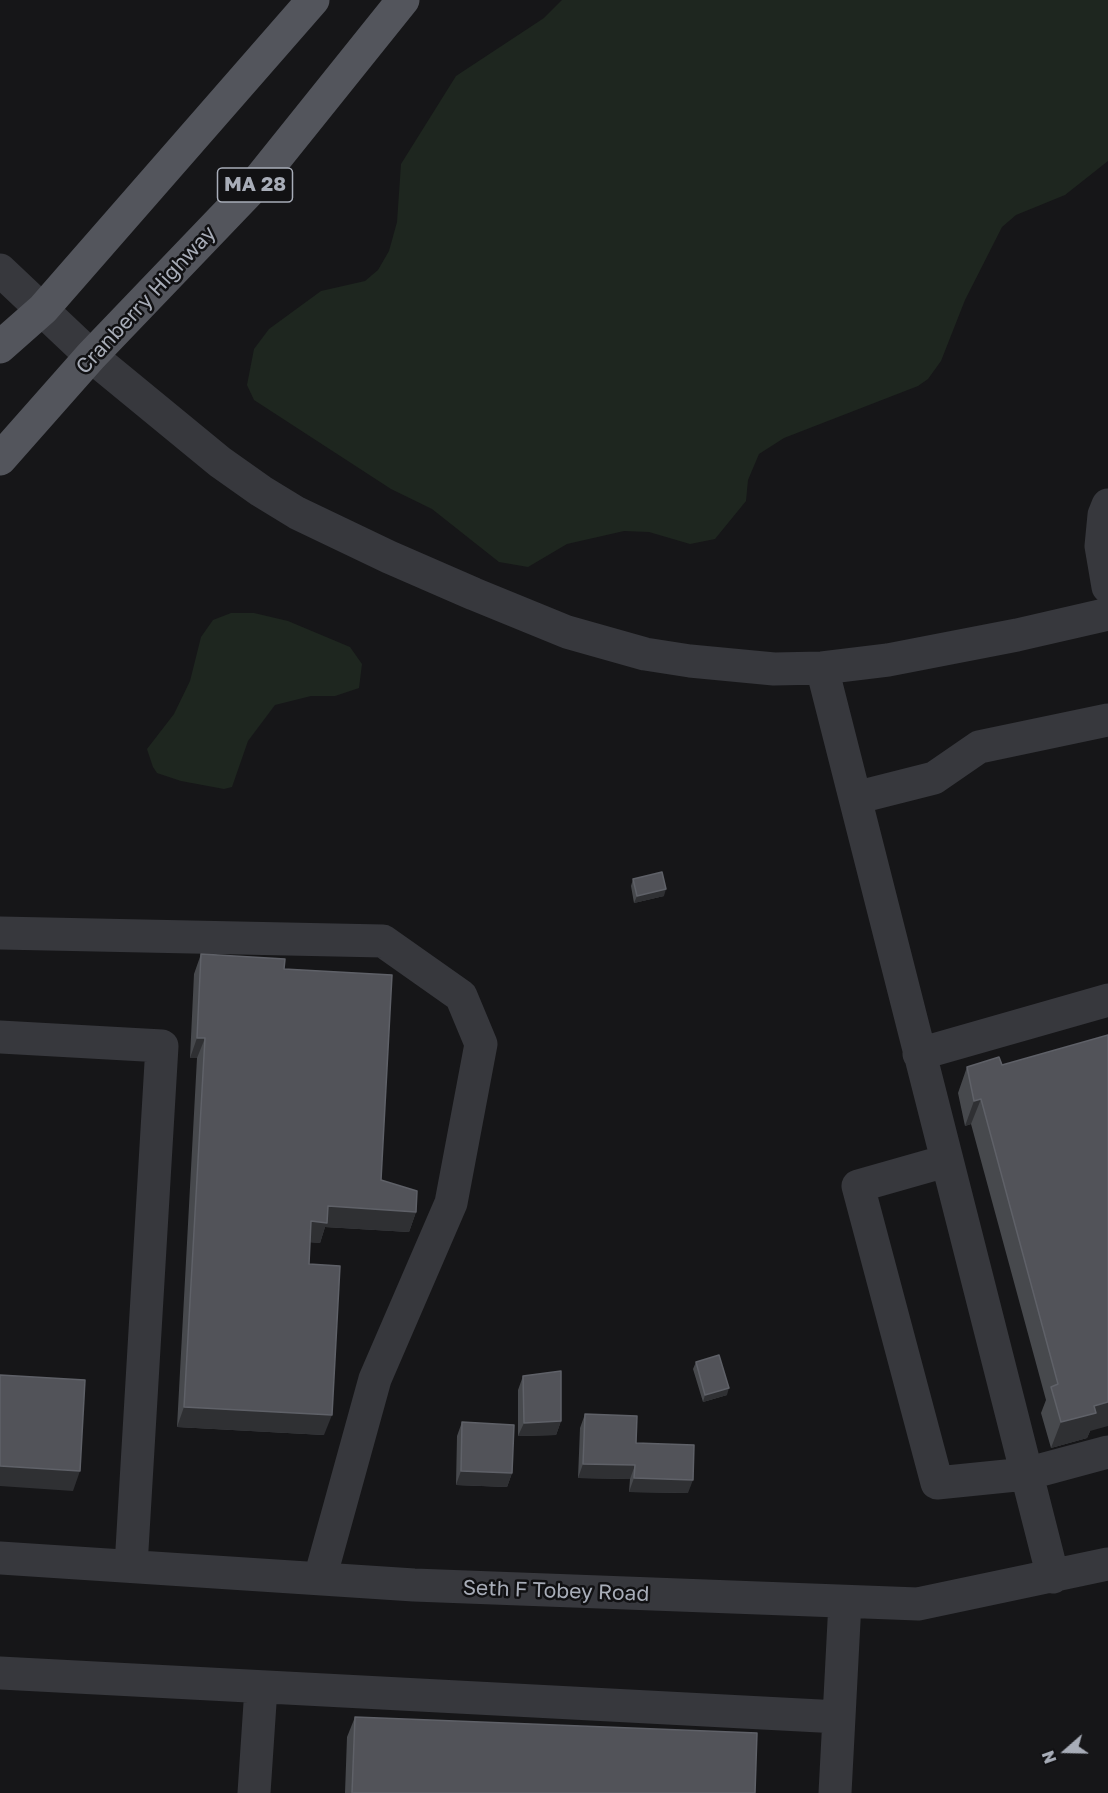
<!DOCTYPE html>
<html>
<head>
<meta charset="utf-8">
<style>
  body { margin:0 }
  #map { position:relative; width:1108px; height:1793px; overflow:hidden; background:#161618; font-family:"Golos Text",sans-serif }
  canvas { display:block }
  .north { position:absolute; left:1036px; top:1721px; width:60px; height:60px; -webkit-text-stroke:4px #111113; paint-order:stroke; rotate:250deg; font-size:16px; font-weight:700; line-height:24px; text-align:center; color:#a8adb8 }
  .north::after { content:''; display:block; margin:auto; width:21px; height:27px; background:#a8adb8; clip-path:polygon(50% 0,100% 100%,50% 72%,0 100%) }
</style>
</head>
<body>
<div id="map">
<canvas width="1108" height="1793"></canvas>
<div class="north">N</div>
</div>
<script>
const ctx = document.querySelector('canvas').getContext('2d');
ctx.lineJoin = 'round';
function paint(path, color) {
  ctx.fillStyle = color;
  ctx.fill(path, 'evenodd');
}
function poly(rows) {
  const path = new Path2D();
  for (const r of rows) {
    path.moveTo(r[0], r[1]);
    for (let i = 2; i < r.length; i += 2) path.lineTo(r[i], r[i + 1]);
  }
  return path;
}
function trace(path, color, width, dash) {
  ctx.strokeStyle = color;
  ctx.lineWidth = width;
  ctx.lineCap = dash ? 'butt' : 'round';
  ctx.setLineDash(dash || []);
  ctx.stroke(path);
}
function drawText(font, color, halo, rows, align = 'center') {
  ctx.font = font + ' "Golos Text",sans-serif';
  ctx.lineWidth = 5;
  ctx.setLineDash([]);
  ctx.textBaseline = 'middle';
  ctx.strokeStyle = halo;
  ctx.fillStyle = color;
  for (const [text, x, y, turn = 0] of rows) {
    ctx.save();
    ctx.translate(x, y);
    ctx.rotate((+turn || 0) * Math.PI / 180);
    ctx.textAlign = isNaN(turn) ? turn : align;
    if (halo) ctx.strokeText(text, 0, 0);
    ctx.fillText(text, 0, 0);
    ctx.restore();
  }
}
const green = poly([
  [562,0,1108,0,1108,161,1065,195,1016,215,1002,227,965,300,941,361,928,379,918,386,784,438,759,454,748,480,746,501,715,539,690,544,649,532,624,531,567,544,528,567,499,562,432,509,391,489,254,400,247,385,254,349,269,329,321,291,365,281,378,270,389,251,397,222,401,164,456,76,544,18],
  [231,613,254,613,288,621,350,647,362,664,359,688,335,696,311,696,275,705,248,741,232,787,224,789,181,781,157,773,153,767,147,749,174,714,190,681,201,637,213,620]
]);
const minor = poly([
  [0,270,91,356,220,462,261,491,297,513,389,557,474,594,567,632,645,654,690,661,774,669,822,668,888,660,1017,635,1108,614],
  [1108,505,1104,515,1101,546,1108,587],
  [822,668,1053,1577],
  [855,798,934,778,979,747,1108,720],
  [0,933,383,941,461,996,481,1044,451,1203,375,1379,320,1578],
  [0,1037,162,1046,131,1566],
  [919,1054,1108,1000],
  [946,1161,858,1186,937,1483,1026,1474,1108,1452],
  [0,1558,414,1585,918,1604,1108,1564],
  [0,1673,839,1717,845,1602],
  [254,1793,261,1688],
  [835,1793,839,1717]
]);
const major = poly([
  [0,347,43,309,313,0],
  [0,459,91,356,253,187,403,0]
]);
const wall = poly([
  [633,879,664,896,634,903,631,886],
  [201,954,284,969,381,1180,416,1212,409,1232,325,1227,320,1243,310,1242,309,1264,324,1435,177,1427,197,1058,190,1058,194,974],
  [1002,1065,1090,1431,1087,1438,1051,1448,1041,1413,1046,1400,971,1124,965,1126,958,1093,967,1067],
  [696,1362,727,1395,703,1402,693,1369],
  [523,1376,561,1421,556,1435,518,1436,518,1390],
  [585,1414,688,1493,629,1492,630,1479,578,1478,580,1428],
  [462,1422,512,1473,507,1487,456,1485,457,1436],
  [355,1717,755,1793,345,1793,347,1737]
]);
const shadedWall = poly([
  [666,889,664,896,634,903,637,896],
  [197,1038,205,1038,197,1058,190,1058],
  [981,1099,971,1124,965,1126,974,1101],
  [328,1206,416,1212,409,1232,325,1227,320,1243,304,1242,311,1221],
  [729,1388,727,1395,703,1402,705,1395],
  [1108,1402,1108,1426,1090,1431,1087,1438,1051,1448,1061,1422,1094,1406],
  [184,1407,332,1415,324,1435,177,1427],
  [561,1421,556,1435,518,1436,524,1423],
  [583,1464,635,1465,630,1479,578,1478],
  [0,1466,80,1471,73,1491,0,1486],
  [461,1471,512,1473,507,1487,456,1485],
  [634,1478,693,1480,688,1493,629,1492]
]);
const building = poly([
  [662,872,666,889,637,896,633,879,662,872],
  [201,954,285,959,284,969,392,975,381,1180,417,1191,416,1212,328,1206,327,1223,311,1221,309,1264,340,1266,332,1415,184,1407,205,1038,197,1038,201,954],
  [1108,1035,1108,1402,1094,1406,1096,1413,1061,1422,1051,1387,1058,1384,981,1099,974,1101,967,1067,999,1057,1002,1065,1108,1035],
  [719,1355,729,1388,705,1395,696,1362,719,1355],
  [561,1371,561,1421,524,1423,523,1376,561,1371],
  [0,1375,85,1380,80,1471,0,1466,0,1375],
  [585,1414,637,1416,636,1443,694,1445,693,1480,634,1478,635,1465,583,1464,585,1414],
  [462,1422,514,1425,512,1473,461,1471,462,1422],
  [355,1717,757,1733,755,1793,352,1793,355,1717]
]);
const shields = [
  [255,185,75]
];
const shieldNames = [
  ["MA 28",255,185]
];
const streetNames = [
  ["Cranberry Highway",146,300,-47],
  ["Seth F Tobey Road",556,1591,2]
];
paint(green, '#1e261f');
trace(minor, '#37383d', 33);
trace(major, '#53555c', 33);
paint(wall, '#47494d');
paint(shadedWall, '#2f3033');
paint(building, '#525359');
trace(building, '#5f6168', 1.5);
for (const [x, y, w] of shields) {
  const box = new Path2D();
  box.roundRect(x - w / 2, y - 17, w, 34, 4.5);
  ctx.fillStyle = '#111113';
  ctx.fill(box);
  trace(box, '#a8adb8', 1.5);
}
drawText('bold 20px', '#a8adb8', null, shieldNames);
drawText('21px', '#a8adb8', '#111113', streetNames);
</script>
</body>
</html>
